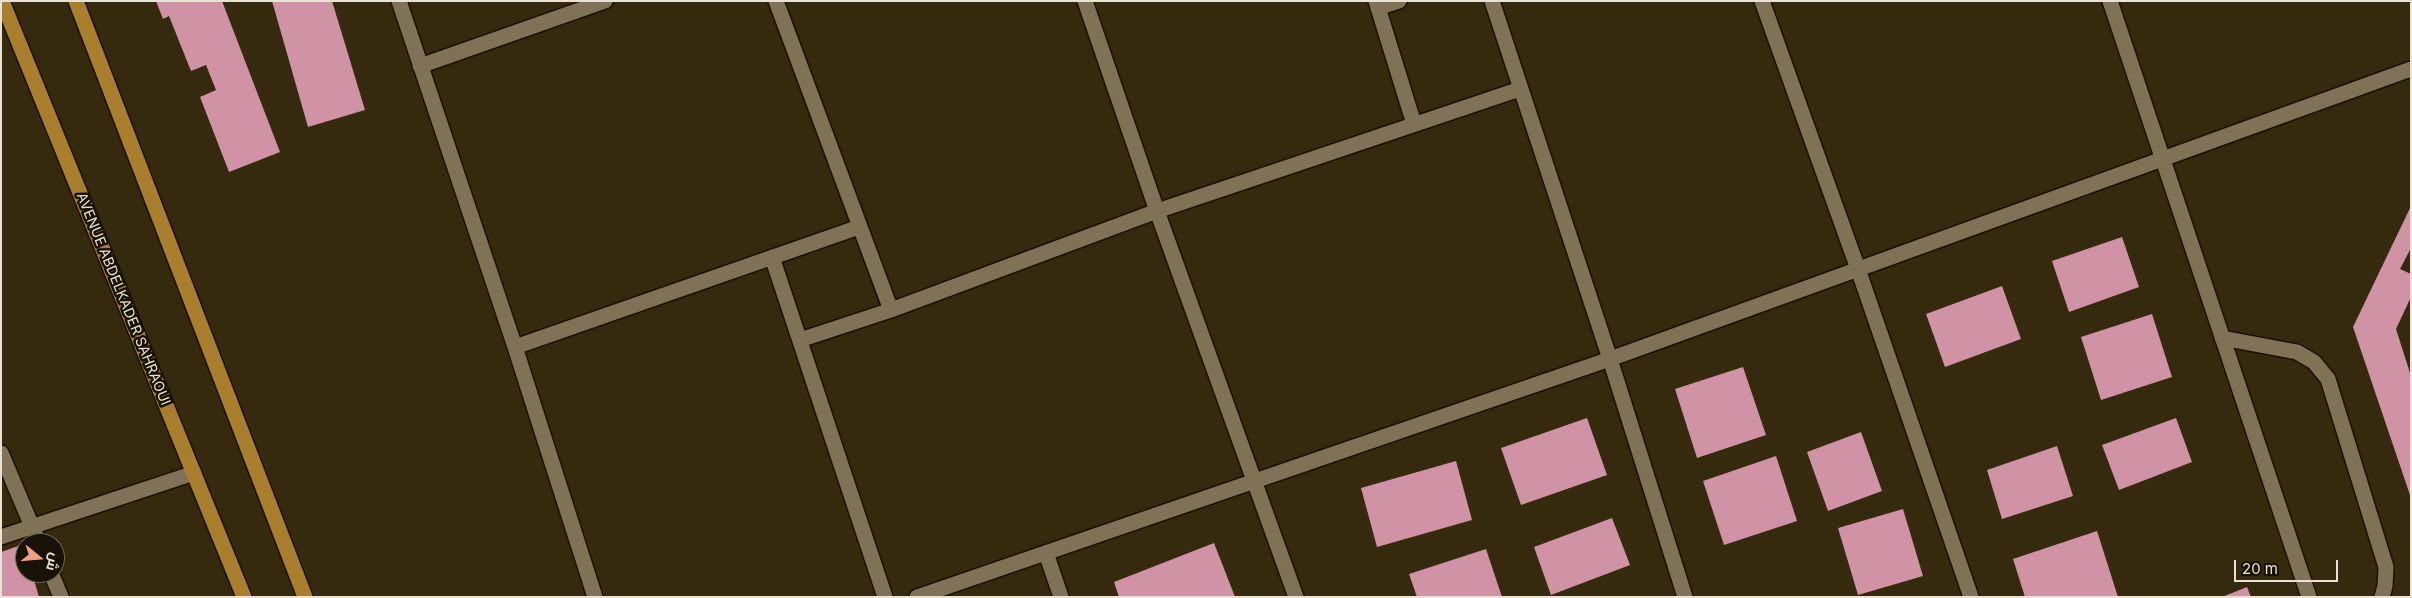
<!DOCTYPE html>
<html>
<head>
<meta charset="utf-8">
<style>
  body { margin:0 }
  #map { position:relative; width:2412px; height:598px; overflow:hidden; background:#35290e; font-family:Inter,Cairo,sans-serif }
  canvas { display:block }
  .frame { position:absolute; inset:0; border:2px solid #eae3d3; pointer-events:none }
  .north { position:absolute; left:15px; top:533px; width:50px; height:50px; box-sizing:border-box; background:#181208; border:1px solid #6c6659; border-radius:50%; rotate:107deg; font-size:14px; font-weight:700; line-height:20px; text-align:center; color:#eae3d3 }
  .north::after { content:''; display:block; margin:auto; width:18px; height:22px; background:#f39f83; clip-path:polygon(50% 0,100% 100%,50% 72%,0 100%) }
  .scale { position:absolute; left:2234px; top:560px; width:104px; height:22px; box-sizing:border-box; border:2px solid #eae3d3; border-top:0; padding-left:6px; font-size:15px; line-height:18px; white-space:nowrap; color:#eae3d3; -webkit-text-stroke:4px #181208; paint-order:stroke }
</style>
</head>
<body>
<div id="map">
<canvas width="2412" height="598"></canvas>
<div class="frame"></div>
<div class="north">ش</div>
<div class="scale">20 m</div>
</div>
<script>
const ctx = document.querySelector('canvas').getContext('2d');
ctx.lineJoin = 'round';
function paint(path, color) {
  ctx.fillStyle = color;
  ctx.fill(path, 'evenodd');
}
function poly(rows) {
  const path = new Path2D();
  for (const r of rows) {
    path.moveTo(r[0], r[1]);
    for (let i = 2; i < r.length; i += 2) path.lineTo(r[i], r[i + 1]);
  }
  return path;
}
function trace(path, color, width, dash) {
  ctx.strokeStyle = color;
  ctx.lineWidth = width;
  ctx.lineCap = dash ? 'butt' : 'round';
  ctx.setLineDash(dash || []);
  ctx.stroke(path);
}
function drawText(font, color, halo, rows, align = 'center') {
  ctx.font = font + ' Inter,sans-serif';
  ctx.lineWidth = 5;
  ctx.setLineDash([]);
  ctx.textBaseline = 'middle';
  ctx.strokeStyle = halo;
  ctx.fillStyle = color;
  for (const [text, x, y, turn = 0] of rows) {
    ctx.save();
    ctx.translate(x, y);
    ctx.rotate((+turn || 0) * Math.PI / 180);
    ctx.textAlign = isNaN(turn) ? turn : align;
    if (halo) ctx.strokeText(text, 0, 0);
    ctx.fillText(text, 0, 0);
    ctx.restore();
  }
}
const building = poly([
  [156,1,222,1,280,152,229,172,200,97,216,90,206,65,191,71,169,16,163,19],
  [272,1,332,1,365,110,308,127],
  [2411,206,2411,248,2400,269,2411,274,2411,297,2396,329,2411,376,2410,495,2353,327],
  [2122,237,2139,287,2069,312,2052,261],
  [2002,286,2021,339,1945,367,1926,314],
  [2152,314,2172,377,2101,400,2081,337],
  [1743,367,1766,435,1697,458,1675,389],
  [1587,418,1607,475,1521,505,1501,448],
  [2176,418,2192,462,2119,490,2102,445],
  [1861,432,1882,491,1828,511,1807,452],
  [2057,446,2073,496,2002,519,1987,470],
  [1776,456,1797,521,1724,545,1703,481],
  [1456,461,1472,520,1377,547,1361,488],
  [1903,509,1923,576,1858,595,1838,528],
  [1612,518,1630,565,1551,595,1534,547],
  [2097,531,2118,597,2025,597,2013,559],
  [1214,543,1235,597,1119,597,1114,582],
  [24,544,25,573,32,573,39,597,1,597,1,552],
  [1486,549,1502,597,1417,597,1409,574],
  [2247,587,2251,597,2222,597]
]);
const minor = poly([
  [399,1,515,347,595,597],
  [776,1,891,310],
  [1085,1,1157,211,1296,597],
  [1376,1,1414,124],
  [1492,1,1610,359,1685,597],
  [1762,1,1858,269,1971,597],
  [2110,1,2309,597],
  [1378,8,1399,1],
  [420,66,605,1],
  [772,257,885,597],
  [2222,338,2297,352,2314,362,2328,379,2386,567,2385,586,2382,597],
  [800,340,891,310,1157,211,1520,89],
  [515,347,859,227],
  [1,453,39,543],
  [1,537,194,473],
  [1046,553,1061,597],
  [51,573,61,597],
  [917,597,1610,359,2411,69]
]);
const major = poly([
  [2,1,244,597],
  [76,1,305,597]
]);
const streetNames = [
  ["AVENUE ABDELKADER SAHRAOUI",123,299,68]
];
paint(building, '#d093a5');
trace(minor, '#1c1100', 18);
trace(major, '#1c1100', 18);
trace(minor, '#807256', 15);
trace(major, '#a97e2d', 15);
drawText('14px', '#eae3d3', '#181208', streetNames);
</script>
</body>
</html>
